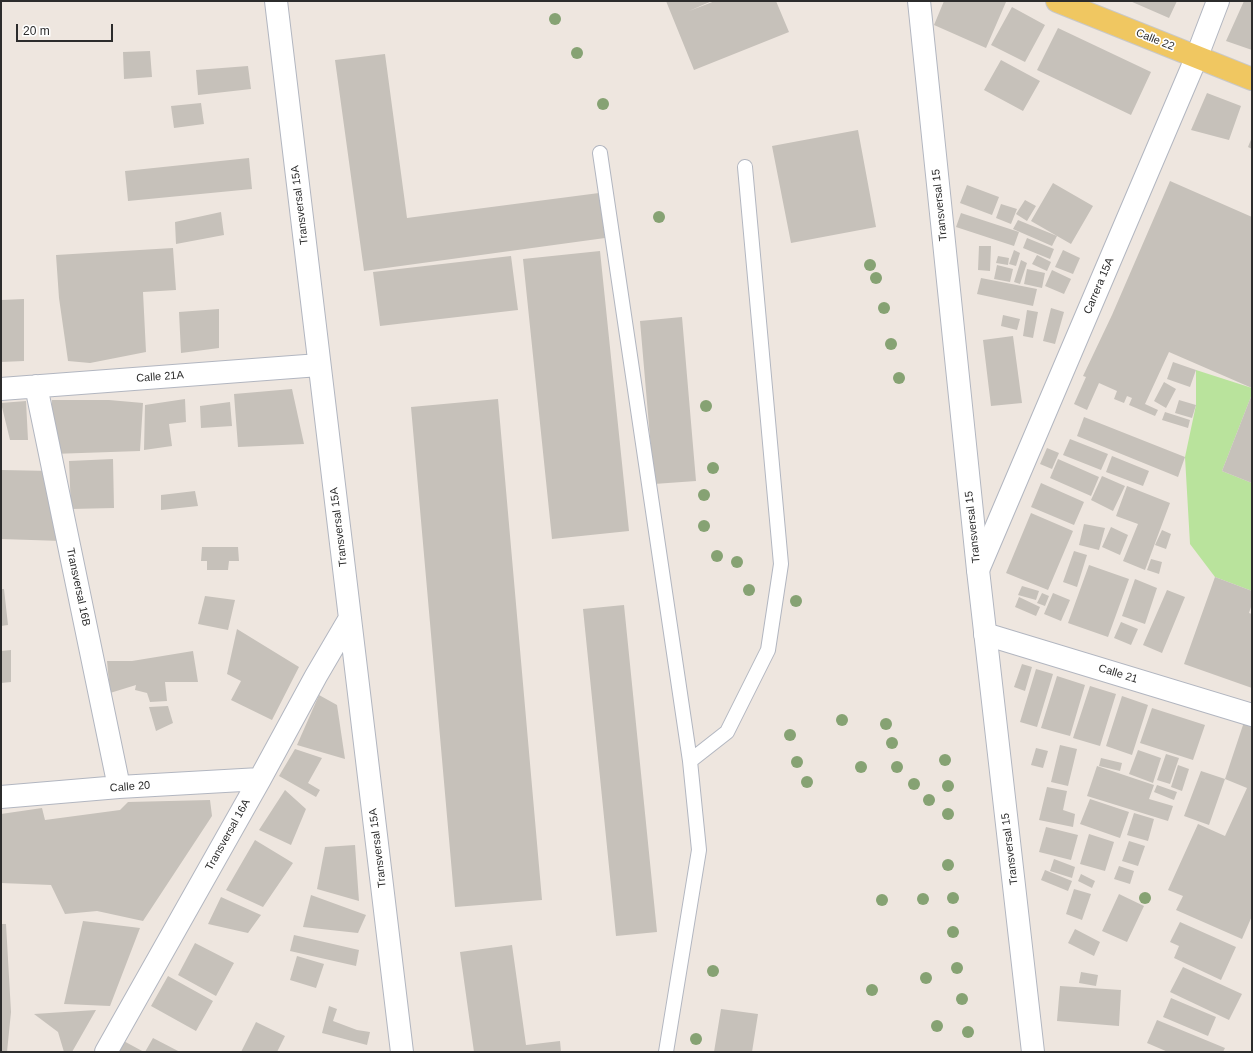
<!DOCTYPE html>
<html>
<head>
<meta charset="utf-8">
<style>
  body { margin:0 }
  #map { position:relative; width:1253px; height:1053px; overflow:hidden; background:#eee6df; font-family:Helvetica,sans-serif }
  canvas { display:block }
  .frame { position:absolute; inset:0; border:2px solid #2c2c2c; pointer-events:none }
  .scale { position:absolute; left:16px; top:24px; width:97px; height:18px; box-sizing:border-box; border:2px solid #2c2c2c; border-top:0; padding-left:5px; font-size:12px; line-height:14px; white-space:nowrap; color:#2c2c2c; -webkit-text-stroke:3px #fff; paint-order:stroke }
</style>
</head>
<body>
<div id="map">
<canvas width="1253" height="1053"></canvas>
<div class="frame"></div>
<div class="scale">20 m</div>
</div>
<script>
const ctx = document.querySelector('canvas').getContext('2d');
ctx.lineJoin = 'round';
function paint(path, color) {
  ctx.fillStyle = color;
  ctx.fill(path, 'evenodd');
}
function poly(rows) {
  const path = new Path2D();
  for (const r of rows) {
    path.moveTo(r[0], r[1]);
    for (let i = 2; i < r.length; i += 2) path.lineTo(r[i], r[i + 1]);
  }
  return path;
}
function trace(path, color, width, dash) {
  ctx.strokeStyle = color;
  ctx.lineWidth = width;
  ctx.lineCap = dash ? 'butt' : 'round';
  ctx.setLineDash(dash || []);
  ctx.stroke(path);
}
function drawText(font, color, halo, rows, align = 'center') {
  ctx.font = font + ' Helvetica,sans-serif';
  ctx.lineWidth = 3.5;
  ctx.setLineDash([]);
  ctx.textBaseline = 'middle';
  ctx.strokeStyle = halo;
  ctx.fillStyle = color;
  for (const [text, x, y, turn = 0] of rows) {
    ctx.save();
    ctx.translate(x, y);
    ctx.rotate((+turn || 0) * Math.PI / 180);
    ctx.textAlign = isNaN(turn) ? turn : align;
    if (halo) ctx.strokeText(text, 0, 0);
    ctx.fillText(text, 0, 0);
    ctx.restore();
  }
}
const green = poly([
  [1196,370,1252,388,1252,394,1222,471,1252,483,1252,591,1215,577,1190,544,1185,457,1196,405]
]);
const building = poly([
  [666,1,712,1,689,11,715,1,776,1,789,32,694,70],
  [944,1,1004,1,1006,2,986,48,934,25],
  [1130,1,1177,1,1169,18],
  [1244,1,1252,1,1252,50,1226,41],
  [1012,7,1045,25,1025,62,991,45],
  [1058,28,1151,72,1131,115,1037,70],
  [150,51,152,77,124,79,123,52],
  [385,54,407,218,599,193,605,238,364,271,335,60],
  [1001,60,1040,81,1023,111,984,90],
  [248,66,251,89,198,95,196,70],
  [1207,93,1241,106,1229,140,1191,130],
  [201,103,204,124,174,128,171,106],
  [858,130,876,227,791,243,772,146],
  [1252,137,1252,149,1248,147],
  [249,158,252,189,128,201,125,171],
  [1170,181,1252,217,1252,388,1169,352,1145,404,1158,410,1155,416,1129,405,1132,398,1127,396,1124,403,1114,399,1117,391,1099,383,1087,410,1074,404,1086,377,1083,376,1112,315],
  [1053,183,1093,206,1071,244,1031,221],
  [967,185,999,197,992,215,960,203],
  [1025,200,1036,206,1027,221,1016,214],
  [1001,204,1017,209,1011,224,996,218],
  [221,212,224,235,176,244,175,222],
  [961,213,1019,232,1014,246,956,227],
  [1018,220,1057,236,1052,246,1013,229],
  [1027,238,1054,249,1050,259,1023,248],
  [979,246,991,246,990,271,978,270],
  [173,248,176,290,143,292,146,352,90,363,68,361,59,298,56,255],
  [1014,250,1020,253,1016,266,1009,264],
  [1063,250,1080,258,1073,274,1055,267],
  [600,251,629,531,552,539,523,259],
  [1037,255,1051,262,1047,271,1032,264],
  [511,256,518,310,380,326,373,272],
  [998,256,1009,258,1008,265,996,263],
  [1021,260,1027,263,1020,284,1014,282],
  [997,265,1013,269,1010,282,994,279],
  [1027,269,1045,273,1042,288,1024,284],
  [1052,270,1071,279,1064,294,1045,286],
  [981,278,1037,289,1033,306,977,294],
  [24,299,24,361,1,362,1,300],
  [1051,308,1064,312,1055,344,1043,341],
  [219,309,219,348,181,353,179,312],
  [1027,310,1038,312,1033,338,1023,336],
  [1003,315,1020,319,1017,330,1001,326],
  [682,317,696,481,654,484,640,321],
  [1013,336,1022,403,991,406,983,340],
  [1173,362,1196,370,1190,387,1167,379],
  [1164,382,1176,389,1166,408,1154,401],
  [292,389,304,444,238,447,234,394],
  [1252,394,1252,483,1222,471],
  [185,399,186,422,169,424,172,446,144,450,145,405],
  [498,399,542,900,455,907,411,407],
  [52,400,109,400,143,403,140,451,52,454],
  [1179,400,1196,405,1192,418,1175,413],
  [26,401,28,440,10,440,1,403],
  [230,402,232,426,201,428,200,406],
  [1165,412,1190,420,1188,428,1162,420],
  [1084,417,1185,457,1178,477,1077,436],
  [1070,439,1108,454,1101,470,1063,455],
  [1047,448,1059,453,1052,469,1040,464],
  [1112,456,1149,471,1143,486,1106,472],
  [113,459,114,508,71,509,69,461],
  [1058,459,1099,477,1091,496,1050,478],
  [1,470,52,471,62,541,1,539],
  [1102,476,1125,486,1113,511,1091,500],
  [1041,483,1084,502,1074,525,1031,507],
  [1127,486,1170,503,1145,570,1123,561,1138,524,1116,516],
  [195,491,198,506,161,510,161,495],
  [1031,513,1073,531,1048,590,1006,573],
  [1084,524,1105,528,1099,550,1079,545],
  [1111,527,1128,535,1120,555,1102,547],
  [1162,530,1171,534,1166,549,1155,545],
  [202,547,238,547,239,561,229,561,228,570,207,570,207,561,201,561],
  [1074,551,1087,555,1077,587,1063,582],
  [1151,559,1162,562,1159,574,1147,570],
  [1089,565,1129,579,1108,637,1068,623],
  [1215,577,1252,591,1252,604,1249,613,1252,614,1252,688,1184,664],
  [1135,579,1157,588,1145,624,1122,616],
  [1022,586,1039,591,1036,600,1018,595],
  [1,589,4,589,8,625,1,626],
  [1167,590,1185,597,1162,653,1143,645],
  [1042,593,1049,596,1045,606,1037,603],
  [1053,593,1070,600,1061,621,1044,614],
  [205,596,235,600,228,630,198,624],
  [1019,597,1040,607,1036,616,1015,607],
  [624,605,657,932,616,936,583,609],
  [1121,622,1138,629,1131,645,1114,638],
  [237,629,299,667,272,720,231,700,241,681,227,674],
  [11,650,11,682,1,683,1,651],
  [193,651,198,682,165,682,167,701,150,702,147,693,135,690,136,685,110,693,107,661,132,661],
  [1022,664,1032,667,1025,691,1014,687],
  [1036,669,1053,674,1037,727,1020,722],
  [1057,676,1085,685,1070,736,1041,728],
  [1090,686,1116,694,1100,746,1073,738],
  [319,695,337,705,345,759,297,745],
  [1122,696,1148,705,1132,755,1106,746],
  [168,706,173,723,156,731,149,707],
  [1152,708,1205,725,1193,760,1140,743],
  [1244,722,1252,725,1252,916,1242,939,1176,910,1183,896,1168,890,1198,824,1225,836,1247,788,1225,779],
  [1060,745,1077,749,1068,786,1051,782],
  [1036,748,1048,751,1043,768,1031,765],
  [295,749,322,758,308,783,320,790,316,797,279,776],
  [1138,750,1161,758,1153,783,1129,774],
  [1166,754,1179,758,1170,784,1157,780],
  [1101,758,1122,763,1120,771,1099,766],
  [1178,765,1189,769,1182,791,1171,787],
  [1097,766,1154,785,1149,799,1173,806,1168,821,1087,796],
  [1201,771,1225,779,1209,825,1184,816],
  [1157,785,1177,792,1174,800,1154,792],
  [1047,787,1067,791,1063,810,1075,814,1073,827,1039,820],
  [285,790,306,809,291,845,259,830],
  [1090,799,1129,812,1120,838,1080,824],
  [210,800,212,816,143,921,97,911,65,914,51,885,1,883,1,814,42,808,45,820,120,810,128,802],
  [1134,813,1154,819,1148,841,1127,835],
  [1046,827,1078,835,1071,860,1039,852],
  [1089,834,1114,842,1105,871,1080,864],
  [255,840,293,863,263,907,226,890],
  [1129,841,1145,846,1138,866,1122,861],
  [355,845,359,901,317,889,325,847],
  [1054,859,1075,867,1072,878,1050,871],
  [1119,866,1134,871,1130,884,1114,879],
  [1045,870,1072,881,1068,891,1041,880],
  [1081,874,1095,881,1092,888,1078,881],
  [1074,889,1091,894,1082,920,1066,914],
  [1119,894,1144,906,1127,942,1102,931],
  [311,895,366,915,358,933,303,927],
  [221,897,261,915,248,933,208,924],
  [83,921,140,928,110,1006,64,1004],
  [1180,922,1236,947,1221,980,1174,958,1179,946,1170,942],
  [1,924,6,924,11,1012,7,1052,1,1052],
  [1075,929,1100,942,1094,956,1068,943],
  [294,935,359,950,356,966,290,951],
  [195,943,234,963,216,996,178,975],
  [512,945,526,1045,560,1041,561,1052,474,1052,460,952],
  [297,956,324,964,316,988,290,980],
  [1183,967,1242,994,1229,1020,1170,992],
  [1081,972,1098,975,1096,986,1079,983],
  [168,976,213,1001,196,1031,151,1006],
  [1060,986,1121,990,1119,1026,1057,1021],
  [1171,998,1216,1017,1208,1036,1163,1017],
  [329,1006,337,1009,333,1021,357,1030,370,1032,367,1045,322,1033],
  [721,1009,758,1014,752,1052,714,1052],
  [96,1010,72,1052,64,1052,58,1032,34,1014],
  [1157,1020,1225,1048,1223,1052,1168,1052,1147,1043],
  [256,1022,285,1036,277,1052,241,1052],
  [153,1038,180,1052,145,1052],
  [120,1039,144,1052,114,1052]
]);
const lane = poly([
  [600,153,690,761,699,850,666,1052],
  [690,761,727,732,768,650,781,564,745,167]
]);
const street = poly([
  [276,1,402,1052],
  [36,386,119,787],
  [1,389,319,365],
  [978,570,1197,56,1218,1],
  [985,634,1252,715],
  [1,797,119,787,260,779],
  [106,1052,260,779,316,676,350,618]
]);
const secondary = poly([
  [919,1,978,570,1033,1052]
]);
const primary = poly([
  [1057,1,1252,79]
]);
const trees = [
  [555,19],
  [577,53],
  [603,104],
  [659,217],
  [870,265],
  [876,278],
  [884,308],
  [891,344],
  [899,378],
  [706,406],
  [713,468],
  [704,495],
  [704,526],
  [717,556],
  [737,562],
  [749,590],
  [796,601],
  [842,720],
  [886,724],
  [790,735],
  [892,743],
  [945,760],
  [797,762],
  [861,767],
  [897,767],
  [807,782],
  [914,784],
  [948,786],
  [929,800],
  [948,814],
  [948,865],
  [953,898],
  [1145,898],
  [923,899],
  [882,900],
  [953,932],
  [957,968],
  [713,971],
  [926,978],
  [872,990],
  [962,999],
  [937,1026],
  [968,1032],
  [696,1039]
];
const streetNames = [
  ["Calle 22",1155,40,22],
  ["Transversal 15A",300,205,-97],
  ["Transversal 15",940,205,-96],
  ["Carrera 15A",1099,286,-67],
  ["Calle 21A",160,377,-4],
  ["Transversal 15A",339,527,-97],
  ["Transversal 15",973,527,-96],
  ["Transversal 16B",78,587,78],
  ["Calle 21",1118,674,17],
  ["Calle 20",130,787,-4],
  ["Transversal 16A",228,835,-61],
  ["Transversal 15A",378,848,-97],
  ["Transversal 15",1010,849,-97]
];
paint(green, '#b9e39c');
paint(building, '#c6c1ba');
trace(lane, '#b2b6c0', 16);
trace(street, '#b2b6c0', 24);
trace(secondary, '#b2b6c0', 24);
trace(primary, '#c8c8c8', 24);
trace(lane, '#fff', 14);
trace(street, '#fff', 22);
trace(secondary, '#fff', 22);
trace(primary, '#f0c761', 22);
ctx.fillStyle = '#86a273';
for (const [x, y] of trees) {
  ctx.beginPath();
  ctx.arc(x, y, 6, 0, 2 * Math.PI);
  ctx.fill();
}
drawText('11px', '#2c2c2c', '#fff', streetNames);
</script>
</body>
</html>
